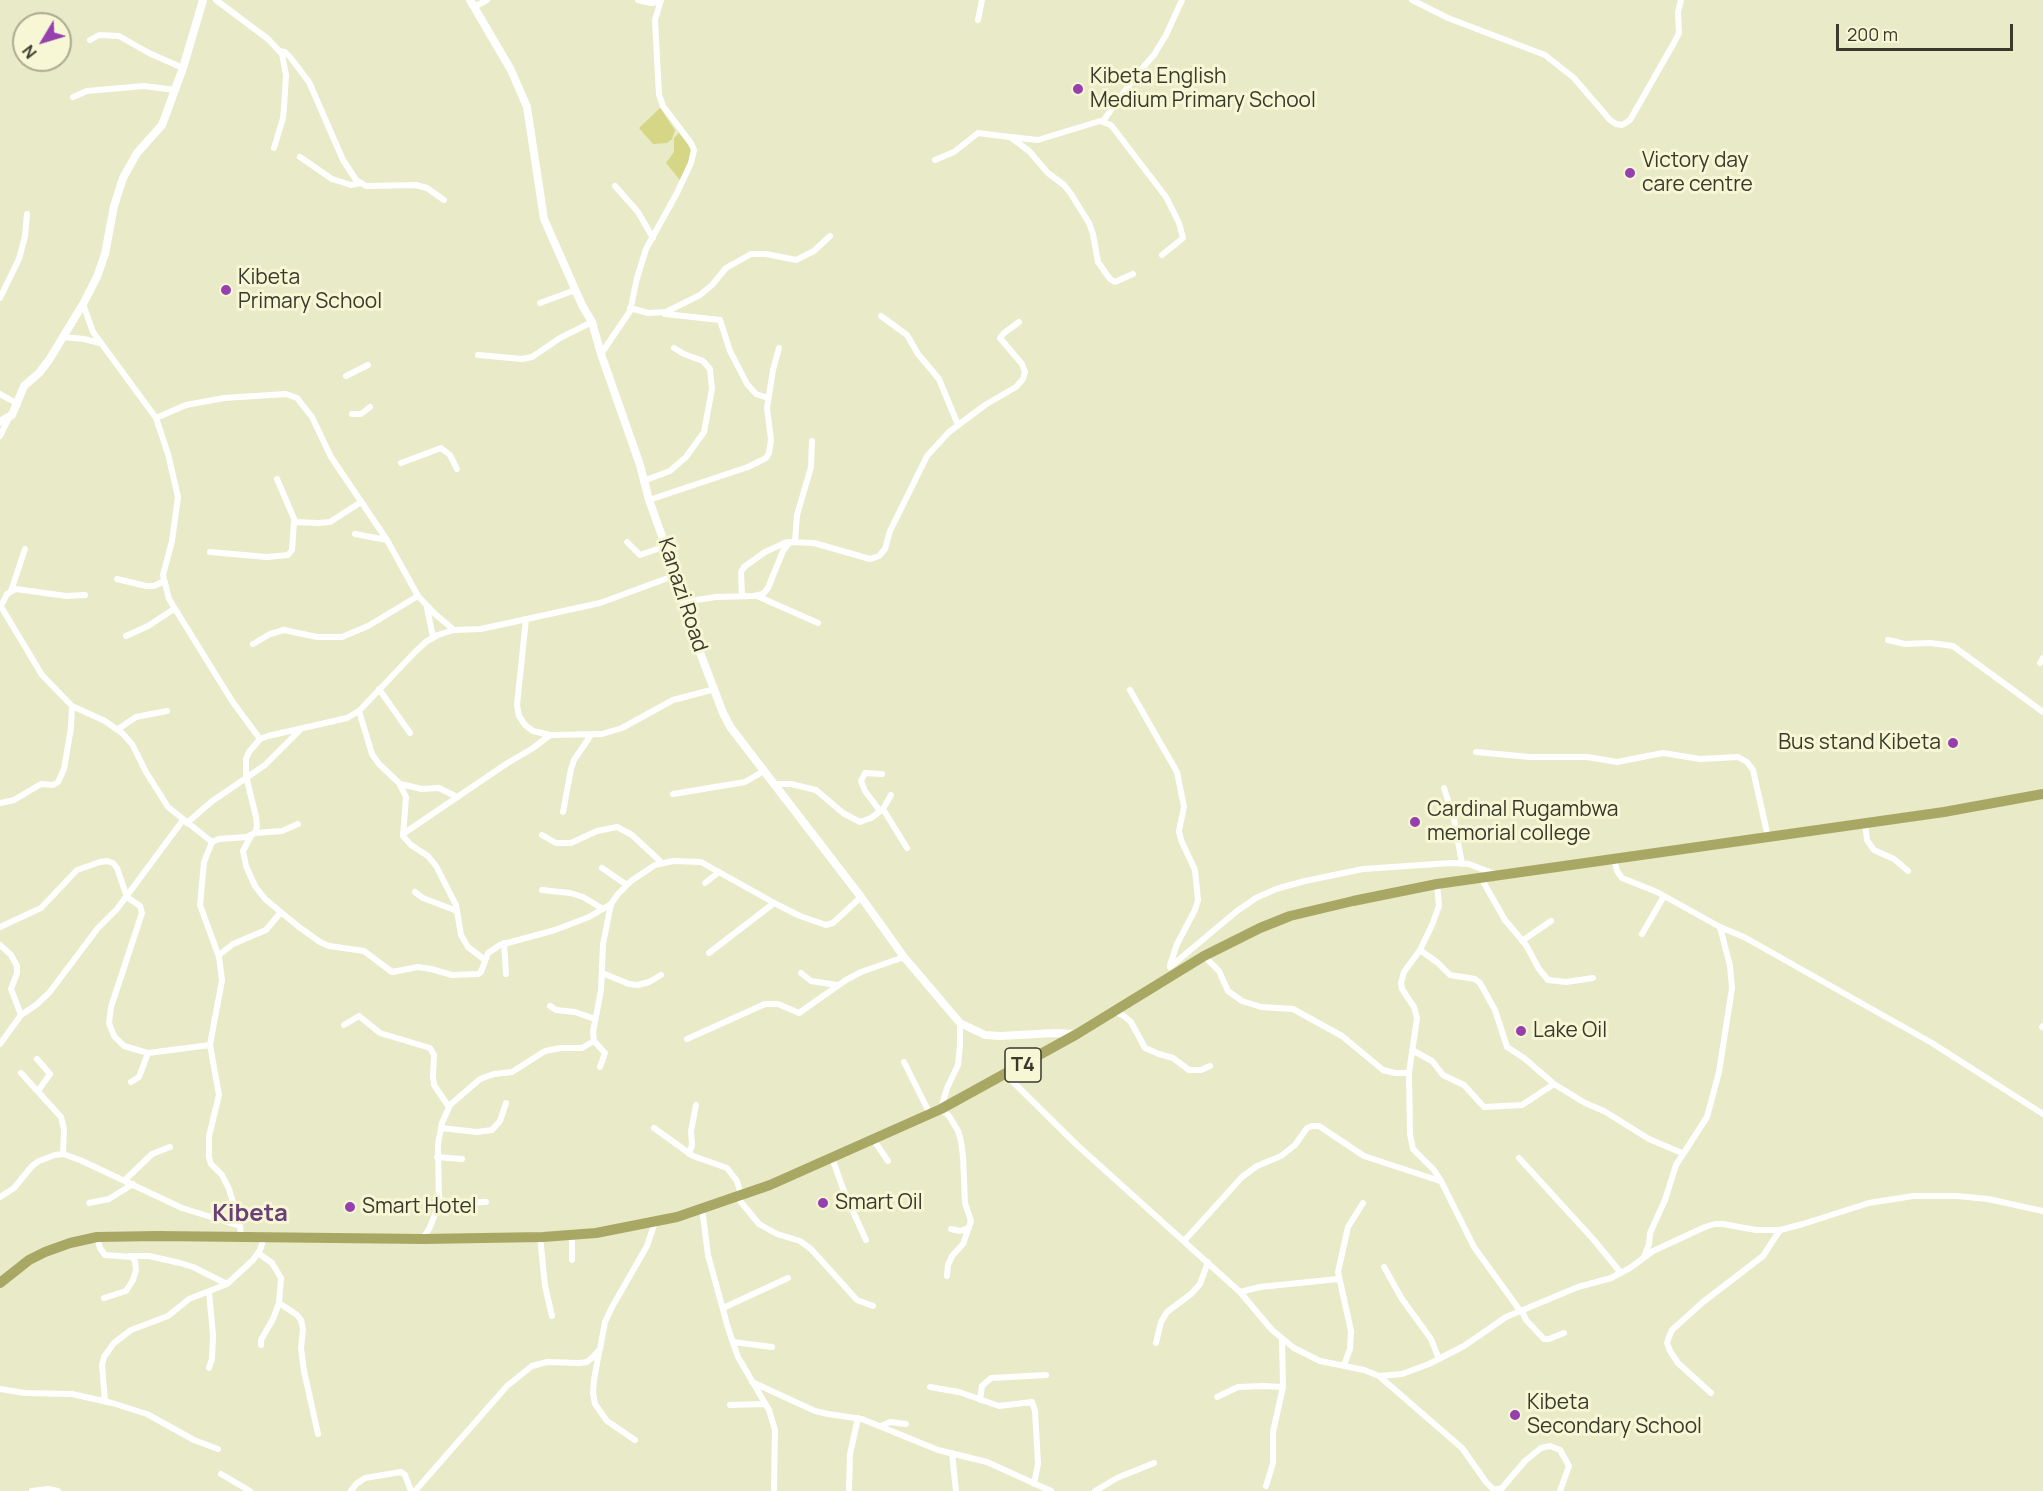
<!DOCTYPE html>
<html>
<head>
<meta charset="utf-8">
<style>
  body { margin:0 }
  #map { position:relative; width:2043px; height:1491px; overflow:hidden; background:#e9eac8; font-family:Manrope,sans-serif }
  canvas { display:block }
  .north { position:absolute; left:12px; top:12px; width:60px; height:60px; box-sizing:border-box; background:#f7f7d5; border:2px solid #abab91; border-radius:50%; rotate:232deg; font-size:16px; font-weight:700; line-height:24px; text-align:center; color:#39392c }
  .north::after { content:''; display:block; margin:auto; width:21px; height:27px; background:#9640ae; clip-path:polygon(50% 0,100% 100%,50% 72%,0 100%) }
  .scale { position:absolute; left:1836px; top:24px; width:177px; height:27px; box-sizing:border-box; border:3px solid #39392c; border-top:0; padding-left:8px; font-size:18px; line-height:21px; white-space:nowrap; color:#39392c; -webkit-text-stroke:4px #f7f7d5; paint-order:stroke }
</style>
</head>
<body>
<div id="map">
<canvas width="2043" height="1491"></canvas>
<div class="north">N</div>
<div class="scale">200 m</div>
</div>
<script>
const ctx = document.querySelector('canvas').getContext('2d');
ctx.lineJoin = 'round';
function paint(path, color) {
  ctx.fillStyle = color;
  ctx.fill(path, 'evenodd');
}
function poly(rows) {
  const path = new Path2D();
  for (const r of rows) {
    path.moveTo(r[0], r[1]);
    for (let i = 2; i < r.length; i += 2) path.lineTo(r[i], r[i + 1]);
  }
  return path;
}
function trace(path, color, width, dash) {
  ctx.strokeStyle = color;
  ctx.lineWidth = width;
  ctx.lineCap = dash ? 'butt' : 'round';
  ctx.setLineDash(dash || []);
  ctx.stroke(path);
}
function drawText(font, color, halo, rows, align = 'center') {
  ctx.font = font + ' Manrope,sans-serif';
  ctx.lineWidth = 6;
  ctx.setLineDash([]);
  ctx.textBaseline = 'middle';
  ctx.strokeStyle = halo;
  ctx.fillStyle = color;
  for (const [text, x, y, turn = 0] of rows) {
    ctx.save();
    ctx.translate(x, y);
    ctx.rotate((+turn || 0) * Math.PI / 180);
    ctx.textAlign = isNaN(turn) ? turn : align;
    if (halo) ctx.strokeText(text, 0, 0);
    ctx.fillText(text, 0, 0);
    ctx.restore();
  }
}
const green = poly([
  [660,108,675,130,672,139,667,143,653,144,639,128],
  [679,133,692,150,688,165,680,180,666,163,674,152,674,138]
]);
const minor = poly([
  [216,0,268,39,282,54,286,75,284,107,283,118,274,148],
  [638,0,651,3,660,2],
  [1412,0,1448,18,1545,55,1574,78,1610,120,1616,124,1622,125,1630,120,1675,41,1679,33,1678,12,1681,0],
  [474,7,487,0],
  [978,20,982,0],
  [90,40,99,35,119,36,149,53,183,68],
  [279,51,285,52,290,57,309,82,343,160,356,180,366,186,416,185,427,188,444,200],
  [73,97,87,91,144,86,175,90],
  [1103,121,1138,73,1154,55,1166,35,1182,0],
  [1011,137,1038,140,1100,121,1111,125,1166,197,1179,223,1183,238,1162,255],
  [300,157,332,179,351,185,361,183],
  [935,160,954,152,978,133,1010,137,1029,151,1048,173,1064,185,1071,194,1089,223,1093,234,1098,262,1110,279,1115,282,1133,274],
  [615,186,638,212,653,238],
  [0,298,19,259,25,236,27,214],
  [540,303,575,290],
  [83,304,93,332,156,418,168,454,178,497,172,541,163,575,169,599,232,701,260,739],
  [630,308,648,313,666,312,700,295,712,285,726,268,751,254,766,254,796,260,814,251,830,236],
  [665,314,720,320,730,351,747,384,756,394,768,398],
  [881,316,907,335,918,354,939,379,958,425],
  [63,337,84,339,100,343],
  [601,354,630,311,637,278,646,249,677,193,691,163,694,150,691,143,663,106,659,95,655,20,661,0],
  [478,355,522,359,532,357,560,338,592,322],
  [346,376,368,365],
  [0,394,18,404],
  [352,414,361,414,370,407],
  [156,418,186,405,224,398,286,394,297,398,312,417,331,457,387,540,418,596,435,614,454,630],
  [0,436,9,418],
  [401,463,441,448,450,455,457,469],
  [277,479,295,521],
  [643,481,670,471,686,457,704,432,712,389,710,369,703,361,684,354,674,348],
  [649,500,748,467,766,458,769,453,771,440,767,408,773,370,779,348],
  [355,534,387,540],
  [795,541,797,515,811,467,812,441],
  [627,542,640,555,666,546],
  [210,552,267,557,288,555,292,550,294,522,319,523,330,522,361,502],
  [117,579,146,586,154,586,164,581],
  [11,591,25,549],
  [742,596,741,572,744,567,765,552,787,542],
  [757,596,818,623],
  [0,605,42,675,72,706,105,721,122,733,132,744,146,772,168,807,212,842],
  [684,605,696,600,716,597,753,596,763,594,768,588,783,551,790,542,814,543,870,559,879,556,885,549,890,531,927,456,949,432,985,405,1016,387,1023,379,1025,372,1022,364,1000,338,1004,333,1019,322],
  [1,606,7,594,16,589,66,596,85,595],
  [427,608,433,637],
  [526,619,517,705,519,716,525,725,533,731,550,735,602,734,622,728,673,700,715,689],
  [126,636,148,626,174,609],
  [1888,640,1905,644,1930,643,1953,646,2043,712],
  [253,644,270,634,284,630,317,637,342,637,368,626,418,596],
  [2040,663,2043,658],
  [379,689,410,733],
  [1130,690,1177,772,1184,807,1179,831,1181,840,1195,870,1198,900,1195,910,1177,944,1170,965],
  [359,711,372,754,379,764,399,783,406,797,403,836,411,845,428,856,436,866,456,905,461,935,468,947,485,960],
  [118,729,136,717,167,711],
  [1476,752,1530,757,1587,757,1617,762,1663,753,1700,759,1738,757,1747,762,1753,770,1768,837],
  [400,784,422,789,439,788,457,797],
  [774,784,791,784,816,790,843,813,860,822,871,818,883,809,891,795],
  [1444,788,1454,819,1462,864],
  [673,794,745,782,764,771],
  [0,803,14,800,41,784,53,785,58,782,64,769,71,728,72,706],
  [883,809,907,848],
  [880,811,865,791,861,781,865,773,882,774],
  [563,812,571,769,574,760,591,735],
  [187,823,211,802,265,765,300,730],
  [1865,823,1867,840,1874,850,1894,859,1908,871],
  [255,833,282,831,298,824],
  [403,834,506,764,533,748,550,735],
  [542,835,556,843,571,843,597,831,617,827,632,835,661,862],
  [251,836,243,851,246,866,255,886,265,899,299,927,320,942,329,946,364,951,392,972,418,967,431,969,452,975,478,974,481,972,488,953,500,945,555,930,589,917,611,904],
  [1614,858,1617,871,1622,878,1657,892,1720,927,1744,937,1932,1043,2043,1114],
  [602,868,627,885],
  [1481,878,1505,920,1526,945,1539,969,1548,980,1566,982,1593,978],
  [705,883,719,872],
  [1437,884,1439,906,1432,925,1420,950,1404,972,1401,983,1402,989,1414,1007,1417,1018,1409,1073,1410,1134,1413,1149,1434,1170,1441,1181,1474,1247,1521,1312],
  [542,890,570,893,583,897,603,909],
  [415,892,423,898,457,911],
  [0,927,41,908,77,870,100,862,107,861,113,863,117,868,127,897,140,906,142,913,111,1007,109,1023,114,1036,124,1046,148,1053,210,1045],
  [1642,934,1664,896],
  [1522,941,1551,921],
  [504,943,506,974],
  [0,945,11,955,17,966,17,973,11,989,21,1015],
  [1420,950,1438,963,1450,975,1475,979,1480,983,1495,1010,1507,1047,1524,1058,1554,1084,1585,1103,1604,1111,1649,1139,1682,1153],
  [709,953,774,903],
  [219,955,233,944,266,930,281,912],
  [1204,956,1219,971,1228,991,1242,1001,1261,1007,1293,1009,1342,1036,1383,1070,1395,1073,1409,1073],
  [1170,967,1237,911,1256,898,1276,889,1305,881,1363,869,1451,863,1469,864,1495,874],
  [602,973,629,984,638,985,649,982,661,975],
  [801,973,811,981,837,985],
  [550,1006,556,1010,575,1012,595,1019],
  [1114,1011,1124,1016,1131,1022,1145,1048,1159,1054,1173,1058,1189,1070,1201,1070,1210,1066],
  [344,1025,359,1016,380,1033,430,1048,434,1055,433,1076,434,1085,449,1107],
  [2042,1027,2043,1026],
  [687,1039,765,1004,778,1004,799,1013,846,980,861,972,904,957],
  [0,1044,21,1015,36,1005,49,993,98,928,117,909,183,820],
  [1412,1050,1432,1061,1443,1075,1464,1085,1484,1107,1522,1105,1554,1084],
  [37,1059,50,1074,38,1091],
  [904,1062,930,1114],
  [600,1067,605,1053,594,1041,593,1032,601,990,603,944,611,904,618,894,631,881,655,865,673,861,701,862,778,905,800,916,826,925,833,923,861,897],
  [21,1073,61,1117,64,1129,63,1154],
  [1006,1075,1077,1145,1240,1292,1272,1330,1294,1348,1320,1361,1364,1370,1379,1376,1462,1448,1486,1482,1494,1490,1502,1488,1525,1461,1541,1448,1550,1446,1560,1450,1569,1466,1560,1491],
  [131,1082,139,1077,148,1053],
  [441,1128,477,1132,492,1130,500,1121,506,1103],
  [654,1128,693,1156,727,1168,737,1181,741,1195],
  [873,1139,888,1161],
  [689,1154,692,1145,691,1131,696,1105],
  [437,1157,462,1159],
  [832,1158,845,1194,866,1240],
  [1519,1158,1593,1239,1621,1273],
  [125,1180,152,1154,170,1147],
  [736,1196,759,1224,777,1234,800,1241,811,1249,857,1300,873,1306],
  [0,1197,14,1188,32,1166,39,1161,55,1155,63,1154,80,1160,182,1208,240,1226],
  [439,1200,459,1203,486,1202],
  [89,1203,109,1199,133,1184],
  [702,1208,708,1255,728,1328,738,1357,769,1410,775,1430,774,1491],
  [951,1229,960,1231,969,1228],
  [572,1235,572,1260],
  [241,1236,240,1226,229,1189,222,1175,211,1164,209,1157,209,1136,219,1095,210,1045,222,980,219,957,200,905,204,862,212,842,219,839,247,837,255,833,257,826,256,817,246,776,246,759,249,752,260,739,268,736,347,718,359,711,415,652,427,641,438,635,454,630,481,629,600,603,676,575],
  [540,1236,545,1286,552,1316],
  [97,1237,100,1248,105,1255,132,1257,135,1261,136,1270,133,1280,126,1291,104,1298],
  [423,1239,430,1227,439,1204,438,1144,442,1123,450,1105,480,1079,494,1074,512,1072,545,1051,561,1048,582,1048,594,1041],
  [1184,1241,1242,1177,1257,1166,1281,1156,1295,1145,1307,1128,1312,1126,1319,1126,1364,1156,1440,1181],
  [258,1253,272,1263,281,1278,279,1303,273,1319,261,1340,261,1345],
  [130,1256,149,1256,180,1263,193,1267,227,1284],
  [1644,1257,1649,1244,1650,1233,1665,1200,1676,1165,1707,1117,1719,1072,1732,988,1730,966,1720,927],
  [1384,1267,1402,1299,1431,1339,1439,1359],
  [947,1276,948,1265,952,1256,963,1244,971,1221,965,1203,963,1157,961,1141,958,1131,949,1116,941,1109,947,1088,958,1065,960,1045,960,1023],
  [1240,1292,1260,1287,1338,1279],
  [279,1303,297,1315,301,1320,303,1329,301,1348,304,1371,318,1434],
  [723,1308,788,1278],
  [1522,1311,1526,1320,1544,1339,1549,1339,1564,1333],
  [733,1342,772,1347],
  [1156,1343,1161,1322,1167,1312,1191,1294,1200,1284,1208,1262],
  [599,1352,594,1380,593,1393,595,1404,607,1421,635,1440],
  [1344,1365,1350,1349,1351,1331,1338,1272,1348,1227,1363,1203],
  [209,1368,212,1359,213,1335,209,1292],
  [1379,1376,1402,1374,1429,1364,1464,1346,1506,1317,1578,1287,1611,1278,1630,1268,1653,1251,1705,1227,1715,1224,1723,1224,1756,1230,1780,1230,1803,1224,1869,1203,1913,1196,1957,1196,1988,1199,2043,1211],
  [752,1382,815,1411,828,1414,862,1419,938,1450,987,1462,1051,1491],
  [930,1387,959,1392,999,1406,1032,1402,1035,1411,1038,1464,1034,1484],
  [0,1389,25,1393,72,1394,112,1403,147,1414,194,1440,218,1449],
  [1711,1393,1678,1363,1670,1351,1667,1343,1669,1337,1672,1330,1703,1302,1763,1256,1780,1230],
  [1217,1397,1238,1387,1263,1386,1283,1387],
  [980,1400,982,1386,991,1378,1046,1375],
  [105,1401,102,1365,104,1357,114,1343,131,1330,168,1316,189,1299,227,1284,253,1260,260,1250,264,1237],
  [730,1405,765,1404],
  [881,1426,890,1422,906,1424],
  [952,1453,956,1491],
  [221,1474,250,1491],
  [1266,1486,1273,1463,1273,1432,1283,1387,1282,1340],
  [32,1491,48,1489,58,1491],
  [351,1491,356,1484,365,1478,401,1472,405,1475,411,1491],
  [415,1491,507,1386,532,1366,547,1362,579,1363,587,1362,593,1357,600,1349,605,1322,612,1307,647,1246,655,1222],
  [849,1491,850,1454,858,1418],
  [1095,1491,1117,1478,1154,1463]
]);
const tertiary = poly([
  [0,422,12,415,24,386,39,373,49,360,83,304,97,277,105,254,114,206,123,178,137,153,162,125,183,68,203,0]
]);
const secondary = poly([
  [470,0,511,70,527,107,544,219,582,305,592,322,601,354,640,465,649,500,676,575,693,634,723,713,731,728,861,897,904,957,960,1023,985,1035,1000,1036,1054,1033,1077,1034]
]);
const trunk = poly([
  [0,1283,29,1260,45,1252,70,1243,97,1237,157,1236,423,1239,543,1237,596,1233,677,1217,770,1185,941,1109,1077,1034,1204,956,1260,928,1290,916,1353,901,1437,884,1944,812,2043,794]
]);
const markers = [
  [1078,89,6,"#9640ae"],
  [1630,173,6,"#9640ae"],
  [226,290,6,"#9640ae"],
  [1953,743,6,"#9640ae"],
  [1415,822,6,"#9640ae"],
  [1521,1031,6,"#9640ae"],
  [823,1203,6,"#9640ae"],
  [350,1207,6,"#9640ae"],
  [1515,1415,6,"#9640ae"]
];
const shields = [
  [1023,1065,36]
];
const shieldNames = [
  ["T4",1023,1065]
];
const poiNames = [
  ["Kibeta English",1090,77],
  ["Medium Primary School",1090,101],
  ["Victory day",1642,161],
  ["care centre",1642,185],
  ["Kibeta",238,278],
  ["Primary School",238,302],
  ["Bus stand Kibeta",1941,743,"right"],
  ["Cardinal Rugambwa",1427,810],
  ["memorial college",1427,834],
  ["Lake Oil",1533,1031],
  ["Smart Oil",835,1203],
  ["Smart Hotel",362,1207],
  ["Kibeta",1527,1403],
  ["Secondary School",1527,1427]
];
const streetNames = [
  ["Kanazi Road",682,595,72]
];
const quarterNames = [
  ["Kibeta",250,1214]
];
paint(green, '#d6d687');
trace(minor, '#fff', 6);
trace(tertiary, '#fff', 8);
trace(secondary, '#fff', 8);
trace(trunk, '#a8a864', 10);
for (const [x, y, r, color] of markers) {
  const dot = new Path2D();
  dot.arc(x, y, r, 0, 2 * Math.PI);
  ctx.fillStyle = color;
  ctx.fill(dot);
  trace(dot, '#f7f7d5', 2);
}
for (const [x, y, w] of shields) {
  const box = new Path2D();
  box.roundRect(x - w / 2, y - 17, w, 34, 4.5);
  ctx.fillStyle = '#f7f7d5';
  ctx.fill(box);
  trace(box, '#39392c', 1.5);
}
drawText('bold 20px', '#39392c', null, shieldNames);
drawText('21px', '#39392c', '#f7f7d5', poiNames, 'left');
drawText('21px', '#39392c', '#f7f7d5', streetNames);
drawText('bold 24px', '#6b4077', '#f7f7d5', quarterNames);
</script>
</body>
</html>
